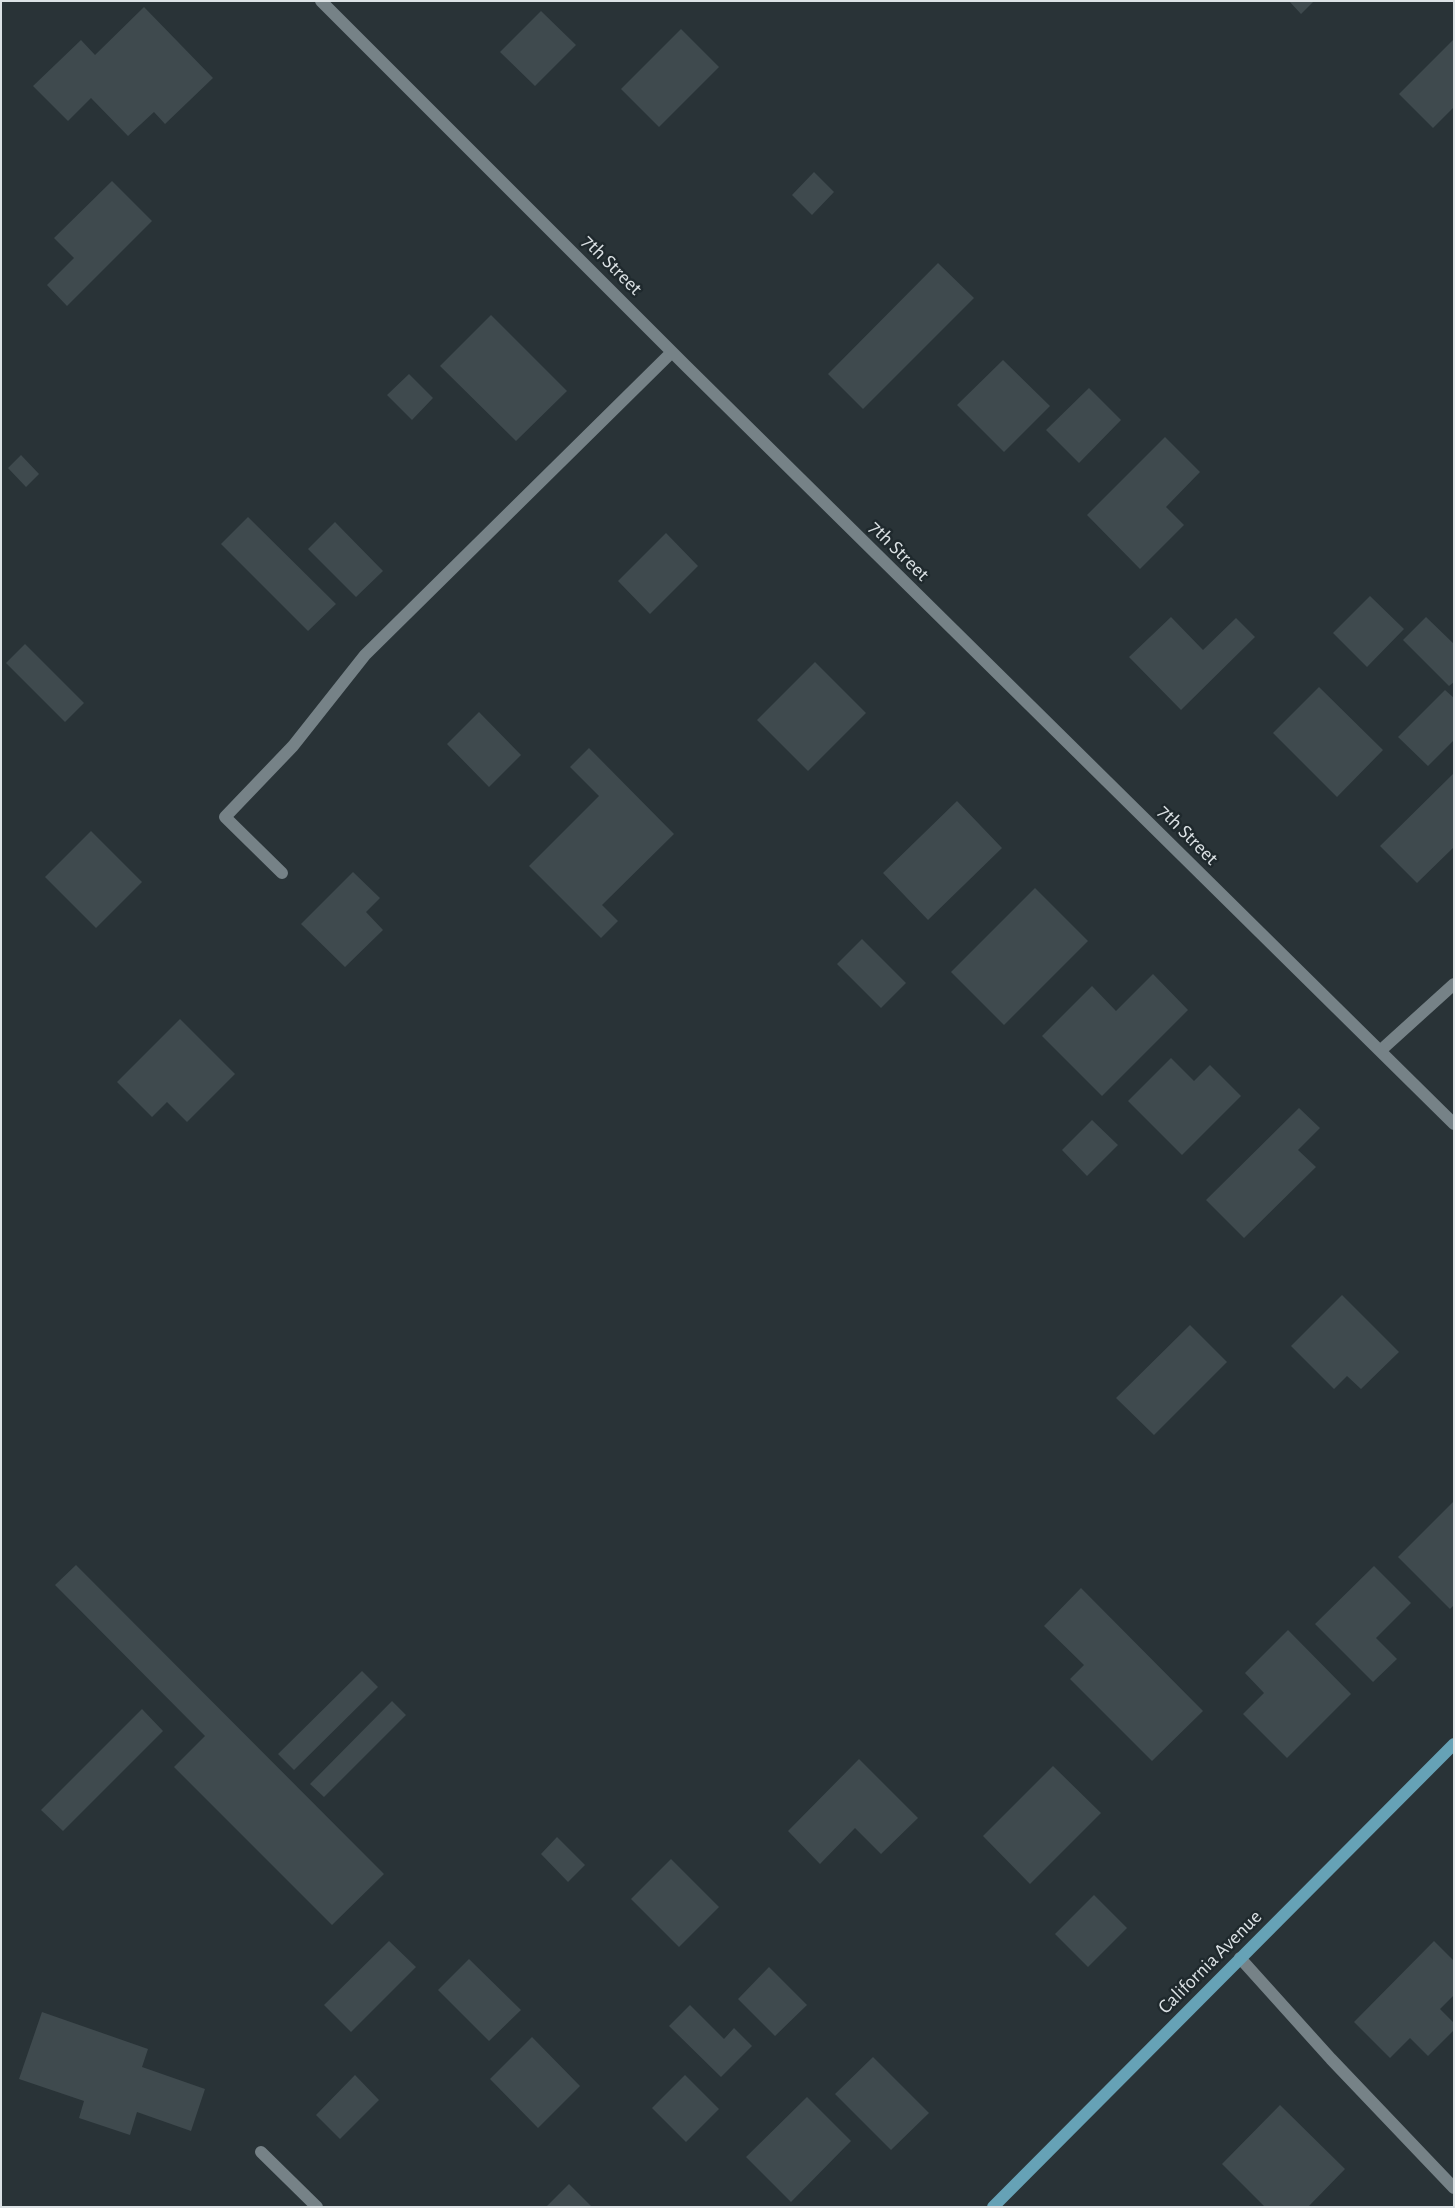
<!DOCTYPE html>
<html>
<head>
<meta charset="utf-8">
<style>
  body { margin:0 }
  #map { position:relative; width:1455px; height:2208px; overflow:hidden; background:#293337; font-family:"Alegreya Sans",sans-serif }
  canvas { display:block }
  .frame { position:absolute; inset:0; border:2px solid #dce2e5; pointer-events:none }
</style>
</head>
<body>
<div id="map">
<canvas width="1455" height="2208"></canvas>
<div class="frame"></div>
</div>
<script>
const ctx = document.querySelector('canvas').getContext('2d');
ctx.lineJoin = 'round';
function paint(path, color) {
  ctx.fillStyle = color;
  ctx.fill(path, 'evenodd');
}
function poly(rows) {
  const path = new Path2D();
  for (const r of rows) {
    path.moveTo(r[0], r[1]);
    for (let i = 2; i < r.length; i += 2) path.lineTo(r[i], r[i + 1]);
  }
  return path;
}
function trace(path, color, width, dash) {
  ctx.strokeStyle = color;
  ctx.lineWidth = width;
  ctx.lineCap = dash ? 'butt' : 'round';
  ctx.setLineDash(dash || []);
  ctx.stroke(path);
}
function drawText(font, color, halo, rows, align = 'center') {
  ctx.font = font + ' "Alegreya Sans",sans-serif';
  ctx.lineWidth = 5;
  ctx.setLineDash([]);
  ctx.textBaseline = 'middle';
  ctx.strokeStyle = halo;
  ctx.fillStyle = color;
  for (const [text, x, y, turn = 0] of rows) {
    ctx.save();
    ctx.translate(x, y);
    ctx.rotate((+turn || 0) * Math.PI / 180);
    ctx.textAlign = isNaN(turn) ? turn : align;
    if (halo) ctx.strokeText(text, 0, 0);
    ctx.fillText(text, 0, 0);
    ctx.restore();
  }
}
const building = poly([
  [1289,1,1314,1,1301,14],
  [144,7,213,78,165,124,154,112,128,136,91,98,68,121,33,86,81,40,95,55],
  [541,11,576,45,535,86,500,52],
  [681,29,719,67,659,127,621,89],
  [1454,39,1454,107,1433,128,1399,94],
  [814,172,834,192,812,215,792,195],
  [112,181,152,221,67,306,47,285,74,258,54,238],
  [938,263,974,298,863,409,828,374],
  [491,315,567,391,516,441,440,366],
  [1003,360,1050,406,1004,452,957,405],
  [409,374,433,398,412,420,387,395],
  [1089,388,1121,420,1079,463,1046,430],
  [1165,437,1200,472,1166,507,1184,525,1140,569,1087,515],
  [21,455,39,474,26,487,8,468],
  [248,517,336,604,308,631,221,544],
  [335,522,383,571,356,597,308,549],
  [666,533,698,566,650,614,618,581],
  [1370,596,1404,629,1367,667,1333,633],
  [1171,617,1203,650,1236,618,1255,637,1181,710,1129,657],
  [1426,617,1454,644,1454,682,1449,686,1403,640],
  [25,644,84,703,65,722,6,663],
  [815,662,866,713,808,771,757,720],
  [1319,687,1383,750,1337,797,1273,733],
  [1445,690,1454,698,1454,740,1428,766,1398,737],
  [479,712,521,755,489,787,447,744],
  [589,748,674,834,602,905,618,921,601,938,529,866,599,796,570,767],
  [1454,773,1454,847,1417,883,1380,846],
  [957,801,1002,848,928,920,883,873],
  [91,831,142,882,96,928,45,877],
  [353,872,380,898,366,912,383,930,345,967,301,924],
  [1035,888,1088,941,1004,1025,951,972],
  [862,939,906,983,881,1008,837,964],
  [1153,974,1188,1010,1102,1096,1042,1036,1092,986,1116,1011],
  [180,1019,235,1074,187,1122,167,1102,152,1117,117,1082],
  [1171,1058,1194,1081,1210,1065,1241,1096,1182,1155,1128,1101],
  [1299,1108,1320,1128,1298,1150,1316,1167,1244,1238,1206,1200],
  [1092,1120,1118,1145,1087,1176,1062,1150],
  [1342,1295,1399,1352,1361,1389,1347,1376,1334,1389,1291,1346],
  [1190,1325,1227,1362,1154,1435,1116,1398],
  [1454,1501,1454,1605,1450,1609,1398,1557],
  [76,1565,384,1874,332,1925,174,1767,205,1736,55,1585],
  [1374,1566,1411,1603,1376,1638,1397,1659,1373,1682,1315,1624],
  [1081,1588,1203,1711,1152,1761,1070,1679,1084,1665,1044,1626],
  [1288,1630,1351,1694,1287,1758,1243,1714,1264,1693,1245,1673],
  [362,1671,378,1687,294,1770,278,1754],
  [392,1701,406,1715,324,1797,310,1784],
  [142,1709,163,1731,63,1831,41,1810],
  [859,1759,918,1818,881,1854,855,1828,820,1864,788,1831],
  [1053,1766,1101,1813,1030,1884,983,1836],
  [557,1837,585,1865,568,1882,541,1854],
  [671,1859,719,1907,679,1947,631,1899],
  [1094,1895,1127,1928,1088,1967,1055,1934],
  [389,1941,416,1967,351,2032,324,2005],
  [1434,1941,1454,1961,1454,1995,1440,2009,1454,2023,1454,2030,1428,2056,1410,2038,1390,2058,1354,2022],
  [469,1959,521,2010,489,2041,438,1990],
  [769,1967,807,2005,775,2036,738,1999],
  [690,2005,724,2039,734,2028,752,2046,721,2077,669,2026],
  [42,2012,148,2049,142,2067,205,2089,191,2131,137,2112,130,2135,79,2118,84,2101,19,2079],
  [532,2037,580,2086,538,2128,490,2079],
  [873,2057,929,2113,891,2150,835,2094],
  [355,2075,379,2100,340,2139,316,2115],
  [685,2075,719,2109,686,2142,652,2108],
  [807,2097,851,2141,791,2202,746,2157],
  [1280,2105,1345,2169,1308,2207,1265,2207,1222,2164],
  [569,2184,592,2207,546,2207]
]);
const minor = poly([
  [321,1,685,365,1454,1124],
  [282,873,225,817,293,746,365,655,672,352],
  [1380,1051,1454,984],
  [1240,1958,1331,2059,1454,2188],
  [261,2152,317,2207]
]);
const major = poly([
  [993,2207,1454,1744]
]);
const streetNames = [
  ["7th Street",612,265,45],
  ["7th Street",899,551,45],
  ["7th Street",1188,835,45],
  ["California Avenue",1210,1962,-45]
];
paint(building, '#3f4a4e');
trace(minor, '#768287', 12);
trace(major, '#66a2b6', 12);
drawText('20px', '#dce2e5', '#1f292d', streetNames);
</script>
</body>
</html>
